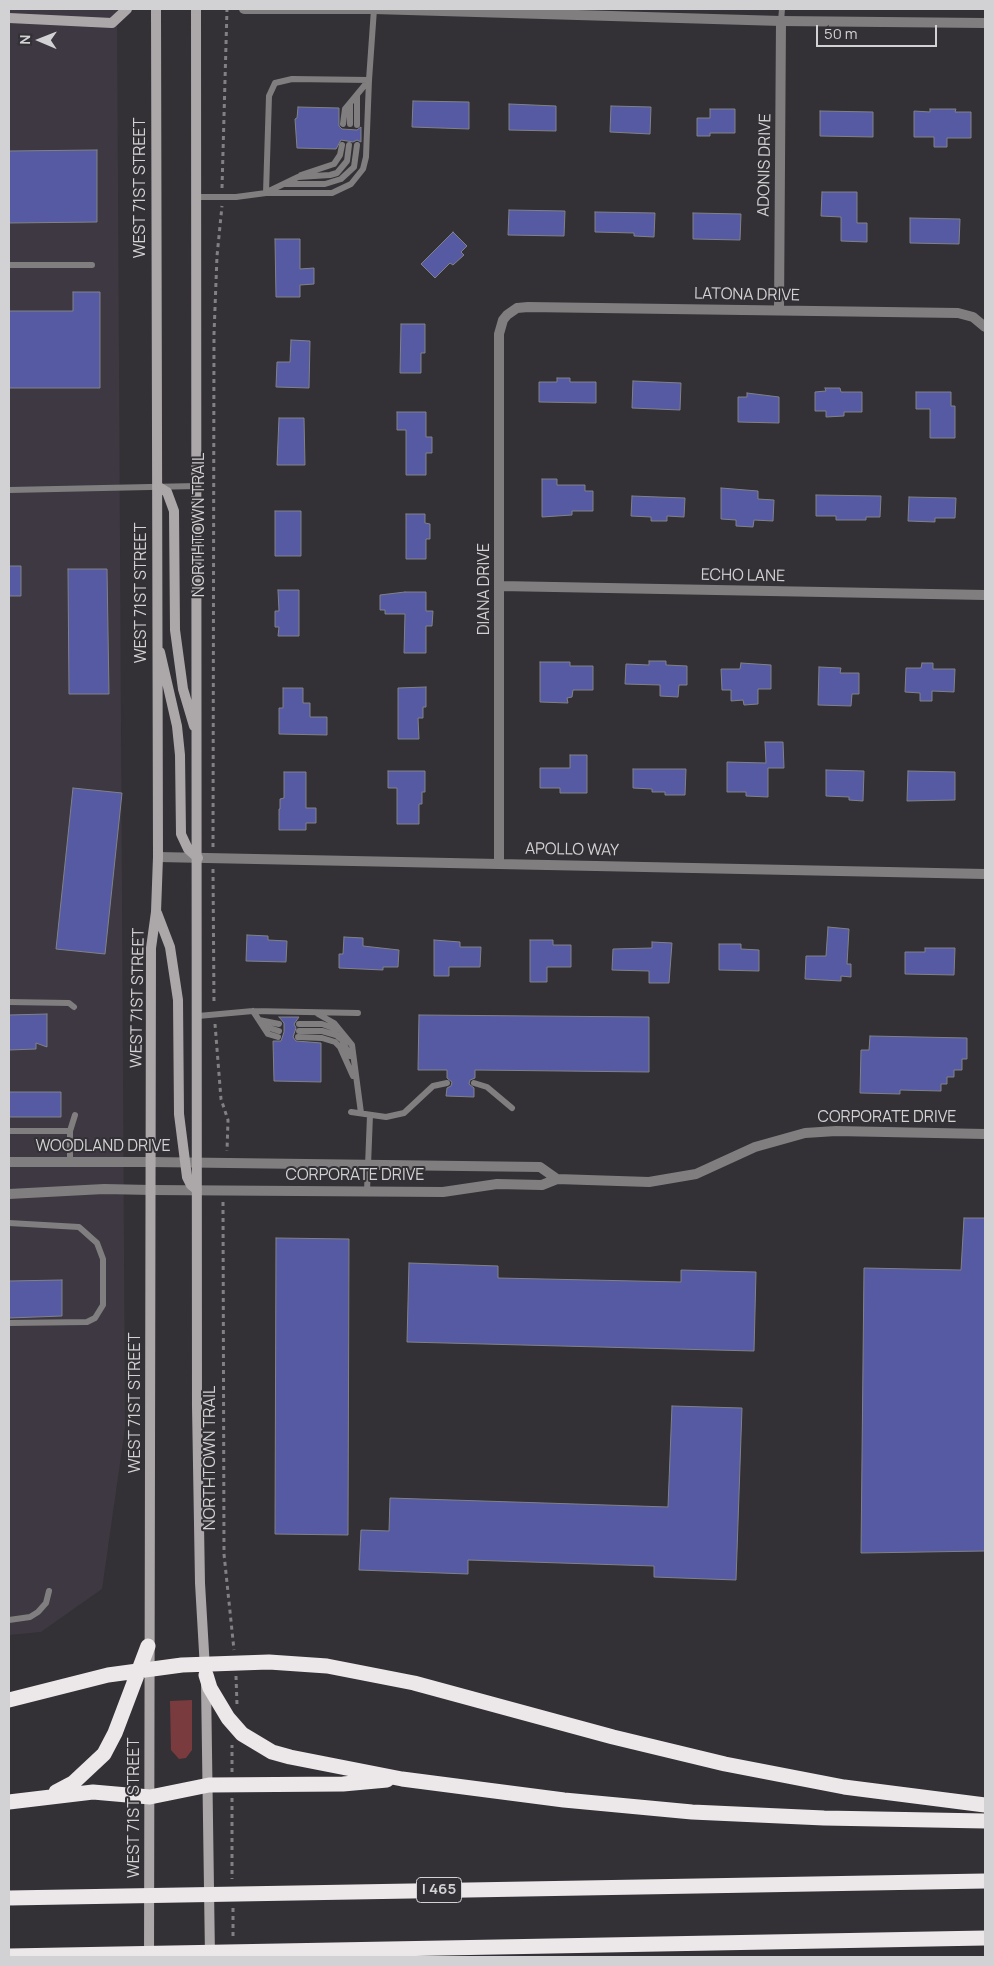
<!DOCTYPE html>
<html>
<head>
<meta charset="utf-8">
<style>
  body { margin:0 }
  #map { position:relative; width:994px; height:1966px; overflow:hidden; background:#333135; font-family:Manrope,sans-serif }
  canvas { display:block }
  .frame { position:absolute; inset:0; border:10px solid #d2d1d3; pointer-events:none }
  .north { position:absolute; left:15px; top:15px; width:50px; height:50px; -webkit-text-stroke:4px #333135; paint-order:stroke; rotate:271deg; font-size:14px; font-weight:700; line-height:20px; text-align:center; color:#d2d1d3 }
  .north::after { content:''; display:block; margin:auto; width:18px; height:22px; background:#d2d1d3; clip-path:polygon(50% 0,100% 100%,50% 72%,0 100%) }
  .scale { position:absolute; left:816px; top:25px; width:121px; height:22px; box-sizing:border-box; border:2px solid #d2d1d3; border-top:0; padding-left:6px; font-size:15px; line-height:18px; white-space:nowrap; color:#d2d1d3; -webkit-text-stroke:4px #333135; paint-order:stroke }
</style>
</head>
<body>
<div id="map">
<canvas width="994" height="1966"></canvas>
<div class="frame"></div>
<div class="north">N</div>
<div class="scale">50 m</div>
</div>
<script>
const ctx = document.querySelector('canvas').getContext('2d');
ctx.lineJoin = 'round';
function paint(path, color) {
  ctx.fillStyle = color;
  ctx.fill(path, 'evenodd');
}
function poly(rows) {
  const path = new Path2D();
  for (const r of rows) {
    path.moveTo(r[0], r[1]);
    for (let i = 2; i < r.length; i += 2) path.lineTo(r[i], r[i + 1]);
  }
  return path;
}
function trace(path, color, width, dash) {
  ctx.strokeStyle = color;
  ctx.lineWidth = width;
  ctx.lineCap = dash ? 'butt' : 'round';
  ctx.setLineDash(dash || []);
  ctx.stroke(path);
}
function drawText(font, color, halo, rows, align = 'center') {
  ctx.font = font + ' Manrope,sans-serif';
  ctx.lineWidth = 4;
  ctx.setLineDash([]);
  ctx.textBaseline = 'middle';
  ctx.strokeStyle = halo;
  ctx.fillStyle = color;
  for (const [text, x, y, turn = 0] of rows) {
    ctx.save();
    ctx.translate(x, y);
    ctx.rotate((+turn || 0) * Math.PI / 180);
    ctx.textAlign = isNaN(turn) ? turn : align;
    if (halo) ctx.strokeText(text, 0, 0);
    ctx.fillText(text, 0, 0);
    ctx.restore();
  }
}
const built = poly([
  [9,9,117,9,125,1428,102,1589,41,1632,9,1635]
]);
const green = poly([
  [192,1700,192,1750,186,1758,179,1759,171,1750,170,1701]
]);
const building = poly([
  [413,101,469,102,469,129,412,127,413,101],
  [509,104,556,106,556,131,509,130,509,104],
  [611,106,651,107,650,134,610,132,611,106],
  [298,107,339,108,339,126,342,129,357,130,361,127,361,142,357,140,353,142,341,140,336,149,297,148,295,119,297,118,298,107],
  [710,109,735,109,735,133,710,133,710,136,697,136,697,118,710,118,710,109],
  [930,109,956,109,955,112,971,112,971,138,947,138,947,147,934,147,934,137,914,137,914,111,930,112,930,109],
  [820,111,873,112,873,137,820,136,820,111],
  [97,150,97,222,9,223,9,151,97,150],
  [822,192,857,192,857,223,867,223,867,242,841,241,841,217,821,216,822,192],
  [509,210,565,211,564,236,508,235,509,210],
  [595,212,655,213,654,237,634,236,634,233,595,232,595,212],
  [693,213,741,214,740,240,693,239,693,213],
  [910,218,960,219,959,244,910,243,910,218],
  [453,232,467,246,461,252,464,255,453,265,450,263,435,278,421,264,453,232],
  [275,239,300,239,300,269,314,268,314,284,300,285,300,297,276,297,275,239],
  [73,292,100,292,100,388,9,388,9,311,73,311,73,292],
  [401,324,425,324,425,353,421,353,421,373,400,373,401,324],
  [291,340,310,341,309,388,276,387,277,362,290,362,291,340],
  [557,378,570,378,570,382,596,382,596,403,539,402,539,382,557,382,557,378],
  [633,381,681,383,680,410,632,408,633,381],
  [825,388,840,388,841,392,862,392,862,412,844,412,844,416,826,417,826,411,815,411,815,392,826,391,825,388],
  [916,392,951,392,951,406,955,406,955,438,930,438,930,409,916,409,916,392],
  [747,393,779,397,779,423,738,422,738,397,747,397,747,393],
  [397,412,426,412,426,437,432,437,432,453,426,453,426,475,406,475,406,430,397,430,397,412],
  [279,418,304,418,305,465,277,465,279,418],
  [542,479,557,479,557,485,585,485,585,491,593,491,593,511,572,511,572,515,542,517,542,479],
  [721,488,758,491,758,499,774,500,773,521,754,520,753,527,736,526,736,520,721,519,721,488],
  [816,495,881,496,880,517,866,517,866,520,836,520,836,516,816,516,816,495],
  [632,496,685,498,684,517,667,516,667,521,651,521,651,517,631,516,632,496],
  [909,497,956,498,955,518,935,518,935,522,908,521,909,497],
  [275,511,301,511,301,556,275,556,275,511],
  [406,514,425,514,425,523,430,524,430,539,426,539,426,559,406,559,406,514],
  [9,566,21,566,21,596,9,596,9,566],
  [68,569,107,569,109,694,69,694,68,569],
  [278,590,299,590,299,636,278,636,279,627,275,627,275,611,279,611,278,590],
  [405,592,426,592,426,611,433,611,432,626,426,626,426,653,404,653,405,614,385,614,385,610,380,610,380,595,405,592],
  [649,661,666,661,666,665,687,666,687,685,679,685,678,697,660,696,660,685,625,684,626,664,649,665,649,661],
  [540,662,570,662,570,666,593,666,593,690,573,690,572,697,567,698,568,703,540,702,540,662],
  [741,663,771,665,771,689,758,689,758,704,744,705,743,700,731,701,731,690,722,690,721,669,740,669,741,663],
  [922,663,933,663,933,669,955,669,954,692,932,691,932,701,920,701,920,693,905,692,906,668,921,668,922,663],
  [819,667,841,668,840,673,859,673,859,694,852,694,851,706,818,705,819,667],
  [426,687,426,707,423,707,423,718,418,718,419,739,398,739,398,688,426,687],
  [283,688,303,688,303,703,310,703,310,717,327,717,327,735,279,734,279,708,283,708,283,688],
  [765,742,783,742,784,768,768,768,768,797,746,796,746,792,727,792,727,762,766,763,765,742],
  [570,755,587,755,587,793,560,793,560,788,540,788,540,768,570,768,570,755],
  [633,769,686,769,685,795,665,795,665,792,652,792,652,789,633,788,633,769],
  [826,770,864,771,863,801,849,800,849,797,826,796,826,770],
  [388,771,425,771,425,792,422,792,422,804,419,804,419,824,397,824,397,788,388,788,388,771],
  [908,771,955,772,955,800,907,801,908,771],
  [284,772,306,772,306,808,316,808,316,823,306,823,306,830,279,830,279,809,280,809,280,799,284,798,284,772],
  [73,788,122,793,105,954,56,949,73,788],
  [828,927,849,929,847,964,851,964,851,977,841,976,841,981,805,979,806,956,826,956,828,927],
  [247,935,268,936,268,940,287,941,286,962,246,961,247,935],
  [344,937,363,938,363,946,399,950,398,967,383,967,383,970,339,968,339,954,343,954,344,937],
  [434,940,460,942,460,947,481,947,480,967,449,967,449,976,434,976,434,940],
  [530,940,553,940,553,945,571,945,571,967,547,967,547,982,530,982,530,940],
  [652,942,672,943,669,983,649,983,649,971,612,970,613,949,652,948,652,942],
  [719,944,741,944,741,949,759,950,759,971,719,970,719,944],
  [925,948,955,948,954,975,905,974,905,952,925,952,925,948],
  [47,1014,47,1047,36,1043,36,1049,9,1050,9,1015,47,1014],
  [419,1015,649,1017,649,1072,475,1070,475,1078,470,1080,469,1084,474,1088,474,1097,446,1096,447,1088,451,1086,452,1082,447,1078,447,1070,418,1070,419,1015],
  [279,1017,299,1017,294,1024,296,1028,293,1037,296,1041,321,1043,321,1082,274,1081,273,1041,281,1041,284,1032,284,1023,279,1017],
  [870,1036,967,1038,967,1059,962,1059,962,1070,954,1070,954,1077,947,1077,947,1084,941,1084,941,1091,900,1090,900,1094,860,1093,861,1050,869,1050,870,1036],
  [9,1092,61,1092,61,1117,9,1117,9,1092],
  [964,1218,985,1218,985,1551,861,1553,864,1268,961,1270,964,1218],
  [276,1238,349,1239,348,1535,275,1534,276,1238],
  [409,1263,498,1266,498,1278,681,1282,681,1270,756,1272,754,1351,407,1342,409,1263],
  [62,1280,62,1316,9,1318,9,1281,62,1280],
  [672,1406,742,1408,736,1580,654,1577,654,1566,468,1560,468,1574,359,1570,361,1530,389,1531,390,1498,668,1507,672,1406]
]);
const path = poly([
  [222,188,227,9],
  [213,847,214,334,217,256,222,206],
  [213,869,214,1005],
  [215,1024,221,1099,228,1120,227,1151],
  [223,1202,224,1554,234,1650],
  [236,1676,237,1705],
  [232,1772,232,1745],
  [232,1798,232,1879],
  [233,1908,233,1937]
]);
const service = poly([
  [781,21,782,9],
  [357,95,357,125],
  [343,124,345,109,350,103],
  [350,124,350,103,369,80],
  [301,175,334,164,340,155,342,145],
  [285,184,325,184,341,179,354,167,357,145],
  [269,191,298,177,330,175,337,173,347,161,349,145],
  [266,193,269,96,275,83,292,79,369,80],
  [197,197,236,197,266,193,332,193,351,184,363,169,366,157,369,80,374,9],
  [9,265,92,265],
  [9,490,197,486],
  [9,1002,69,1003,74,1007],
  [253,1011,268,1034,278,1037],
  [318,1014,334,1023,352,1045,361,1113],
  [198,1016,253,1011,358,1013],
  [259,1020,279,1024],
  [299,1024,322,1024,339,1030],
  [263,1026,279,1031],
  [299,1031,322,1031,336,1035,342,1040,350,1056],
  [298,1037,322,1038,335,1042,340,1047,353,1076],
  [474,1083,487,1087,512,1108],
  [351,1112,386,1117,404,1113,433,1086,447,1083],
  [9,1131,70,1131,70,1161],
  [70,1131,75,1115],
  [367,1191,370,1115],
  [9,1223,79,1227,97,1243,103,1259,103,1305,95,1318,87,1322,9,1323],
  [9,1620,30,1617,38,1612,46,1603,49,1591]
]);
const minor = poly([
  [779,310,781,21],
  [500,586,985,595],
  [158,857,985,874],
  [499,864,499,334,503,320,507,315,517,308,528,307,958,313,973,317,985,327],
  [9,1162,151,1162],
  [9,1194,104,1189,151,1190]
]);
const tertiary = poly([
  [244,9,374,9,781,21,985,23],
  [151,1162,540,1167,557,1179],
  [151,1190,443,1192,497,1184,542,1185,557,1179,649,1182,696,1174,755,1147,805,1133,836,1131,985,1134]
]);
const secondary = poly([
  [196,9,197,1406,200,1583,205,1669],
  [9,18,112,23,127,9],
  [157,486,167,492,174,511,175,630,183,689,194,726],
  [160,652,177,726,180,755,181,834,188,849,198,858],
  [157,913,170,947,178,1000,179,1114,187,1177,191,1185,197,1190],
  [206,1683,210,1957],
  [149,1957,151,948,156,912,158,857,156,9]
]);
const motorway = poly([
  [206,1675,210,1688,228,1718,242,1734,272,1752,290,1757,402,1779,564,1800,692,1812,824,1818,985,1821],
  [9,1700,108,1675,182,1665,269,1662,327,1666,414,1683,613,1737,725,1764,844,1787,985,1805],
  [56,1792,73,1783,104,1754,115,1733,148,1646],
  [9,1802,93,1792,150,1797,209,1785,343,1784,387,1780],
  [9,1898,985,1881],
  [9,1956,985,1938]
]);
const shields = [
  [439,1890,45]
];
const shieldNames = [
  ["I 465",439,1890]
];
const streetNames = [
  ["ADONIS DRIVE",765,165,-89],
  ["WEST 71ST STREET",141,188,-90],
  ["LATONA DRIVE",747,295,1],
  ["NORTHTOWN TRAIL",200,525,-90],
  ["ECHO LANE",743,576,1],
  ["DIANA DRIVE",485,589,-90],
  ["WEST 71ST STREET",142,593,-90],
  ["APOLLO WAY",572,850,1],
  ["WEST 71ST STREET",138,998,-89],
  ["CORPORATE DRIVE",887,1118],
  ["WOODLAND DRIVE",103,1147],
  ["CORPORATE DRIVE",355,1176],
  ["WEST 71ST STREET",136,1403,-90],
  ["NORTHTOWN TRAIL",211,1458,-90],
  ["WEST 71ST STREET",135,1808,-90]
];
paint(built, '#3d3841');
paint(green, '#793b3d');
paint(building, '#565aa3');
trace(building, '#818287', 1);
trace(path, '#818083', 3, [4, 4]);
trace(service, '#807e7f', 6);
trace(minor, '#807e7f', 10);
trace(tertiary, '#807e7f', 10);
trace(secondary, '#aca8aa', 10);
trace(motorway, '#ece7e9', 15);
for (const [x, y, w] of shields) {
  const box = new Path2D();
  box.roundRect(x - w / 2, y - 12.5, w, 25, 4);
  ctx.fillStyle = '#333135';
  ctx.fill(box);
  trace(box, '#d2d1d3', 1);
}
drawText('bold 15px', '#d2d1d3', null, shieldNames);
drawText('16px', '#d2d1d3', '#333135', streetNames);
</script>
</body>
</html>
